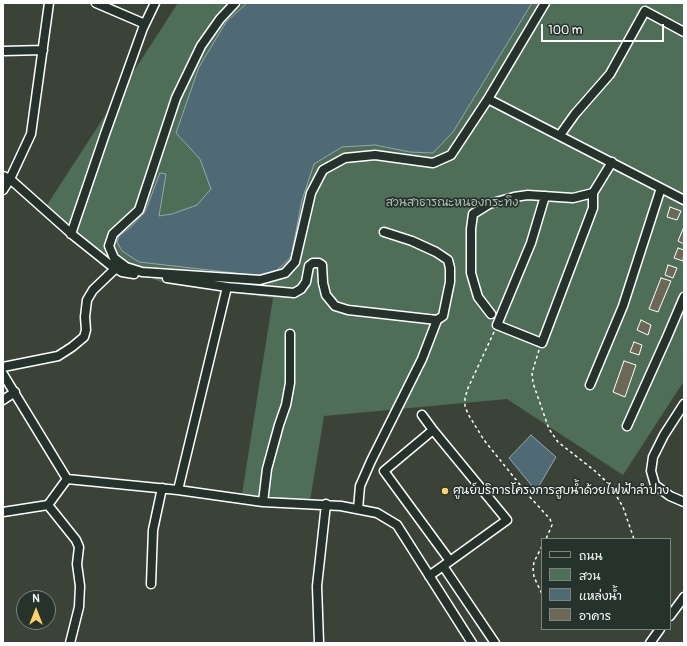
<!DOCTYPE html>
<html>
<head>
<meta charset="utf-8">
<style>
  body { margin:0 }
  #map { position:relative; width:687px; height:646px; overflow:hidden; background:#3b4339; font-family:Pangolin,"Playpen Sans Thai",sans-serif }
  canvas { display:block }
  .frame { position:absolute; inset:0; border:4px solid #fff; pointer-events:none }
  .legend { position:absolute; left:541px; top:538px; width:130px; height:92px; box-sizing:border-box; background:#26332d; border:1px solid #7d8581; margin:0; padding:5px 7px; list-style:none; font-size:12px; color:#fff }
  .legend li { display:flex; align-items:center; gap:8px; height:20px }
  .legend b { width:20px; border:1px solid #7d8581 }
  .north { position:absolute; left:16px; top:590px; width:40px; height:40px; box-sizing:border-box; background:#26332d; border:1px solid #7d8581; border-radius:50%; rotate:0deg; font-size:11px; font-weight:700; line-height:16px; text-align:center; color:#fff }
  .north::after { content:''; display:block; margin:auto; width:14px; height:18px; background:#ffd166; clip-path:polygon(50% 0,100% 100%,50% 72%,0 100%) }
  .scale { position:absolute; left:541px; top:24px; width:123px; height:18px; box-sizing:border-box; border:2px solid #fff; border-top:0; padding-left:5px; font-size:12px; line-height:14px; white-space:nowrap; color:#fff; -webkit-text-stroke:3px #26332d; paint-order:stroke }
</style>
</head>
<body>
<div id="map">
<canvas width="687" height="646"></canvas>
<div class="frame"></div>
<ul class="legend">
<li><b style="height:5px;background:#26332d"></b>ถนน</li>
<li><b style="height:11px;background:#4f6e58"></b>สวน</li>
<li><b style="height:11px;background:#4f6a74"></b>แหล่งน้ำ</li>
<li><b style="height:11px;background:#6c6855"></b>อาคาร</li>
</ul>
<div class="north">N</div>
<div class="scale">100 m</div>
</div>
<script>
const ctx = document.querySelector('canvas').getContext('2d');
ctx.lineJoin = 'round';
function paint(path, color) {
  ctx.fillStyle = color;
  ctx.fill(path, 'evenodd');
}
function poly(rows) {
  const path = new Path2D();
  for (const r of rows) {
    path.moveTo(r[0], r[1]);
    for (let i = 2; i < r.length; i += 2) path.lineTo(r[i], r[i + 1]);
  }
  return path;
}
function trace(path, color, width, dash) {
  ctx.strokeStyle = color;
  ctx.lineWidth = width;
  ctx.lineCap = dash ? 'butt' : 'round';
  ctx.setLineDash(dash || []);
  ctx.stroke(path);
}
function drawText(font, color, halo, rows, align = 'center') {
  ctx.font = font + ' Pangolin,"Playpen Sans Thai",sans-serif';
  ctx.lineWidth = 3.5;
  ctx.setLineDash([]);
  ctx.textBaseline = 'middle';
  ctx.strokeStyle = halo;
  ctx.fillStyle = color;
  for (const [text, x, y, turn = 0] of rows) {
    ctx.save();
    ctx.translate(x, y);
    ctx.rotate((+turn || 0) * Math.PI / 180);
    ctx.textAlign = isNaN(turn) ? turn : align;
    if (halo) ctx.strokeText(text, 0, 0);
    ctx.fillText(text, 0, 0);
    ctx.restore();
  }
}
const green = poly([
  [178,3,684,3,684,381,623,475,507,399,324,416,310,501,242,494,273,298,167,284,117,266,47,205]
]);
const water = poly([
  [247,3,532,3,453,132,433,153,410,152,375,145,342,147,314,164,302,200,291,257,277,270,261,276,139,262,122,251,117,242,119,236,131,227,145,212,160,173,166,174,159,216,172,214,197,205,211,189,200,159,176,133,199,67,226,22,247,3],
  [531,435,556,457,536,491,509,458,531,435]
]);
const building = poly([
  [670,207,681,211,677,220,667,217,670,207],
  [683,229,684,230,684,244,678,241,683,229],
  [678,248,684,250,683,261,674,258,678,248],
  [668,265,677,268,673,278,665,275,668,265],
  [661,278,671,281,658,312,649,309,661,278],
  [641,320,651,325,648,335,637,330,641,320],
  [634,342,642,345,639,355,630,352,634,342],
  [624,361,636,365,625,397,613,392,624,361]
]);
const path = poly([
  [494,332,468,388,465,398,465,406,468,414,484,440,529,496,550,519,552,525,546,539],
  [539,350,532,373,533,383,549,429,558,442,595,471,610,485,623,507,634,539],
  [542,546,534,562,533,568,534,577,542,594]
]);
const minor = poly([
  [96,3,145,24],
  [235,3,220,19,201,46,176,98,139,210,113,234,109,246,114,258,126,267,142,272,260,280,285,273,295,262,311,193,323,170,345,158,375,155,433,163,451,155,488,99,545,3],
  [3,51,43,50],
  [488,99,684,200],
  [560,135,575,114,610,74,645,11,684,32],
  [3,176,10,179,74,236,109,264,122,272,134,274],
  [3,190,10,179,31,134,49,3],
  [545,196,531,243,497,325,542,343,593,208,593,193],
  [71,234,105,134,143,28,155,3],
  [167,278,227,287,294,293,301,289,306,282,309,266,313,263,319,263,322,265,323,283,326,295,335,306,348,310,437,320,443,316,450,282,450,268,448,260,436,252,412,241,384,232],
  [491,314,478,297,471,273,471,229,473,214,489,204,514,197,528,195,573,198,593,193,612,162],
  [3,367,58,356,72,347,84,337,86,330,85,317,87,300,93,290,116,268],
  [3,374,67,479,178,490,263,502,341,506,377,513,397,525,472,643],
  [590,385,623,306,661,188],
  [3,400,15,392],
  [684,404,664,435,653,457,651,471,655,485,670,496,684,502],
  [422,415,433,430],
  [627,426,667,337,684,297],
  [178,490,227,287],
  [263,502,267,469,279,425,286,405,290,383,290,334],
  [48,505,76,540,79,547,77,564,80,586,79,607,70,643],
  [358,509,360,486,371,461,422,359,437,320],
  [3,512,48,505,67,479],
  [443,566,495,643],
  [429,576,450,561,507,520,433,430,384,471,450,561],
  [151,584,153,530,162,488],
  [670,616,684,597],
  [319,643,317,586,326,504],
  [650,643,660,629]
]);
const markers = [
  [445,491,4,"#ffd166"]
];
const parkNames = [
  ["สวนสาธารณะหนองกระทิง",452,203]
];
const poiNames = [
  ["ศูนย์บริการโครงการสูบน้ำด้วยไฟฟ้าลําปาง",453,491]
];
paint(green, '#4f6e58');
paint(water, '#4f6a74');
trace(water, '#95a6ac', 1);
paint(building, '#6c6855');
trace(building, '#fff', 1);
trace(minor, '#fff', 11);
trace(path, '#fff', 1.5, [3, 3]);
trace(minor, '#26332d', 8);
for (const [x, y, r, color] of markers) {
  const dot = new Path2D();
  dot.arc(x, y, r, 0, 2 * Math.PI);
  ctx.fillStyle = color;
  ctx.fill(dot);
  trace(dot, '#26332d', 1.5);
}
drawText('12px', '#b0beb4', '#26332d', parkNames);
drawText('12px', '#fff', '#26332d', poiNames, 'left');
</script>
</body>
</html>
